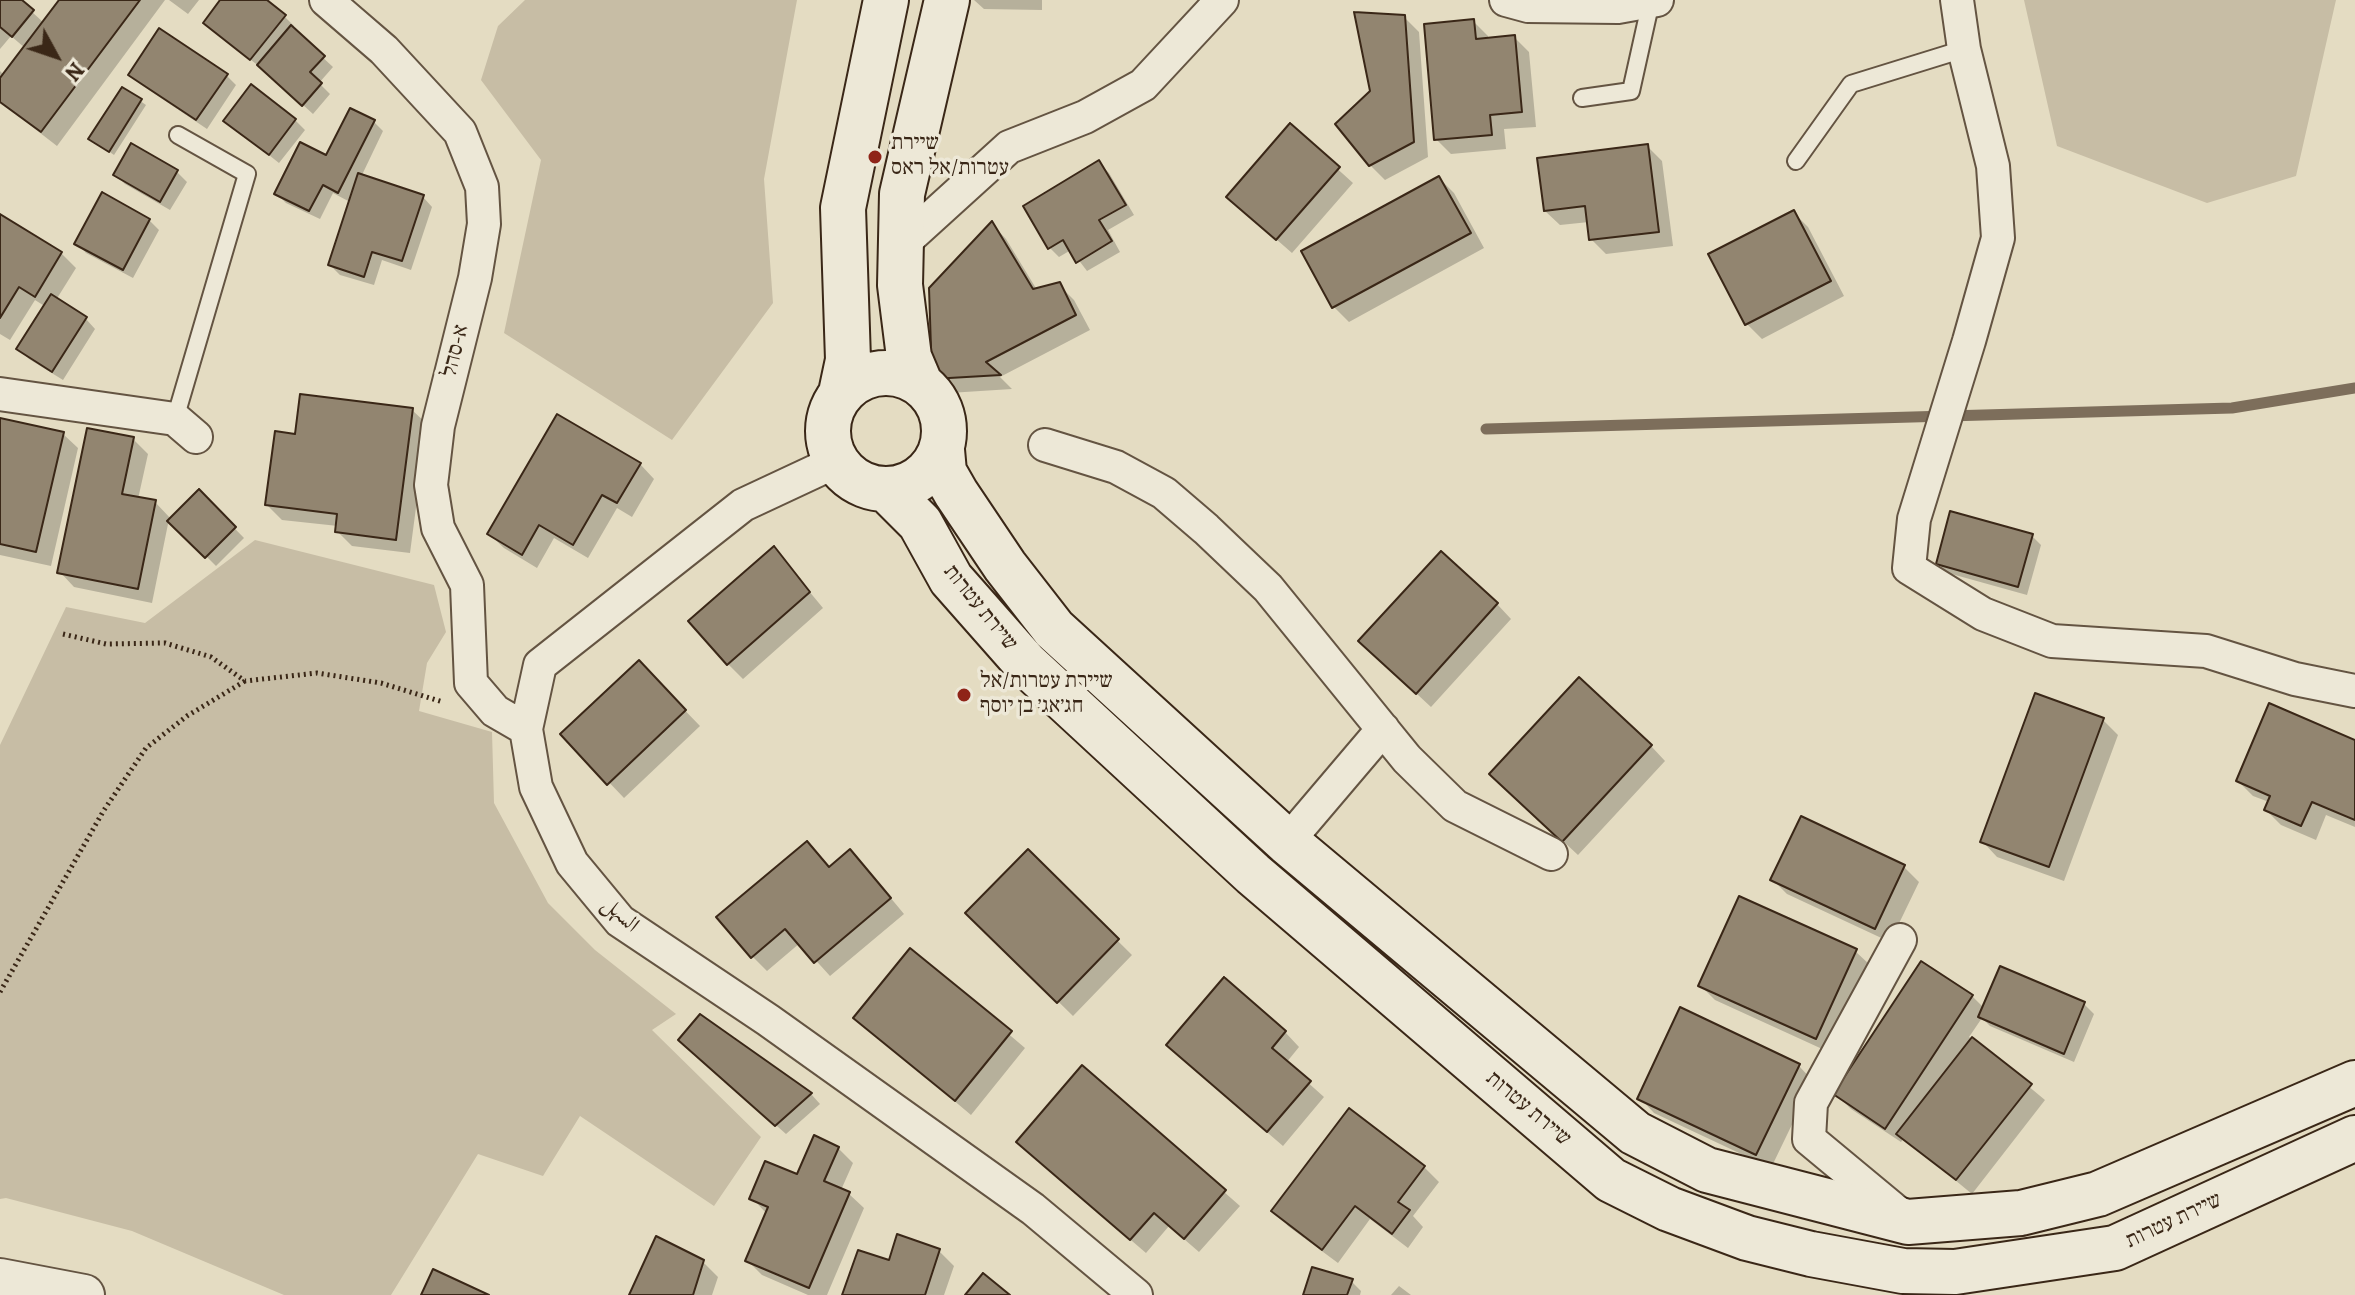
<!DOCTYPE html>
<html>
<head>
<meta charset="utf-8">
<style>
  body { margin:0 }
  #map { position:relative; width:2355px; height:1295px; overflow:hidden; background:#e4dcc2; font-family:Alegreya,serif }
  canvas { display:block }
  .north { position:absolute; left:16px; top:16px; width:80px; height:80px; -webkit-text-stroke:6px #ede8d7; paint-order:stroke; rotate:130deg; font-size:22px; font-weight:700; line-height:32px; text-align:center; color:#3a2717 }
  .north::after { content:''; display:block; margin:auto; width:28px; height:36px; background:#3a2717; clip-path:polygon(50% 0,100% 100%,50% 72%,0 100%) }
</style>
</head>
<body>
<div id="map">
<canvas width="2355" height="1295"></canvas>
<div class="north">N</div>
</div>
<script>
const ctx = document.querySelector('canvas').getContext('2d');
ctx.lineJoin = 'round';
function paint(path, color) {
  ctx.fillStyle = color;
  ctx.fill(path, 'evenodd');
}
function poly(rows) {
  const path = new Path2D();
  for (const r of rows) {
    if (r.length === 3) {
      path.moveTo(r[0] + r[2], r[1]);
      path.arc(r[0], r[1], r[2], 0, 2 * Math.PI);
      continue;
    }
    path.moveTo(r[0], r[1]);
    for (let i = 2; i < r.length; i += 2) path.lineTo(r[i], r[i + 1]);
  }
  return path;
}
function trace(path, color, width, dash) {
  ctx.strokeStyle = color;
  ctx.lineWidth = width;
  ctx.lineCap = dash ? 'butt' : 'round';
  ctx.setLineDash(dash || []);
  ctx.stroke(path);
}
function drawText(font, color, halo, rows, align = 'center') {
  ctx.font = font + ' Alegreya,Amiri,"Frank Ruhl Libre",serif';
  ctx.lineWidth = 7;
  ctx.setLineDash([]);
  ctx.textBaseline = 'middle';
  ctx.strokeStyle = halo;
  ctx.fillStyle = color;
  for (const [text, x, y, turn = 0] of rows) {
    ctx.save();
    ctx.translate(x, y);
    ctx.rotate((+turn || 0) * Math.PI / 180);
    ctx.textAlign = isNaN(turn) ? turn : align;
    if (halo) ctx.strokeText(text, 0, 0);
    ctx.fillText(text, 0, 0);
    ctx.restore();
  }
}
const green = poly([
  [525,0,797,0,764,179,773,303,672,440,504,333,541,160,481,80,498,26],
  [2024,0,2336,0,2296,176,2207,203,2057,146],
  [255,540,434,585,446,632,427,663,419,711,492,732,494,803,548,903,595,950,676,1014,652,1030,761,1137,714,1206,580,1116,543,1176,478,1154,391,1295,284,1295,132,1231,6,1198,0,1199,0,745,66,607,145,623]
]);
const shadow = poly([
  [0,0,19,0,44,23,61,0,165,0,57,146,0,102,0,71,5,76,25,48,11,36,0,49],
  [169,0,199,0,188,14],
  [223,0,264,0,284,16,294,26,292,29,333,67,319,83,330,94,313,114,269,74,215,32],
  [974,0,1042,0,1042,10,984,9],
  [1404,17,1419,32,1428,157,1385,180,1370,165,1373,92],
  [1473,21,1488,36,1488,39,1514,37,1529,52,1536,127,1504,129,1506,149,1451,154,1436,139],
  [130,74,226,75,236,85,207,129,140,84],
  [123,89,146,105,114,155,91,139],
  [295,120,305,130,279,163,226,121],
  [374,122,383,131,361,177,423,197,432,207,411,270,382,260,374,285,340,275,330,265,350,202,333,193,320,219,286,203,276,193],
  [1290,126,1353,183,1292,253,1244,211],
  [132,145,177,172,187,182,170,210,125,184,115,174],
  [1647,146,1662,161,1673,246,1606,254,1591,239,1589,222,1560,225,1545,211],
  [1099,163,1109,173,1134,215,1108,230,1120,252,1087,271,1071,250,1059,257,1049,247],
  [1439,178,1454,193,1484,248,1349,322,1334,307],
  [1793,212,1808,227,1844,296,1762,339,1747,324],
  [0,216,61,253,76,268,56,300,86,319,95,329,63,380,29,359,19,349,46,307,35,300,10,340,0,334],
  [149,220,159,230,133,278,86,253,77,243],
  [992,224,1006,239,1037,290,1059,285,1074,300,1090,330,1000,377,1012,389,949,393,934,378],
  [412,410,427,424,410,553,352,546,337,531,338,526,282,520,267,505,297,436],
  [0,420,63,434,78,448,51,566,0,555],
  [133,439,148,454,138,499,155,502,171,519,199,492,244,538,216,566,169,519,152,603,74,587,60,572],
  [640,464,654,479,632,517,617,508,588,558,554,538,537,568,504,548,489,534],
  [2032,536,2041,545,2027,595,1948,573,1938,564],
  [774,549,823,608,743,679,728,664],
  [1497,604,1511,619,1431,707,1376,656],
  [639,663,700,726,624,798,563,734],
  [2103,720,2118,735,2064,881,1997,857,1983,842],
  [2355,742,2355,827,2326,815,2316,840,2281,825,2266,810,2269,802,2253,796,2238,781],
  [1651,746,1665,761,1578,855,1506,788],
  [1802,819,1904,867,1919,882,1890,942,1787,894,1772,879],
  [1028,852,1132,955,1073,1016,968,913],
  [865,867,904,914,830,976,800,943,767,971,752,956,830,869],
  [911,951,1025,1048,971,1115,856,1018],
  [1855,951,1870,965,1831,1053,1715,1000,1700,985],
  [1972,996,1984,1008,2084,1004,2094,1014,2074,1062,1990,1026,1982,1018,1969,1037,2045,1100,1972,1194,1904,1138,1901,1142,1851,1109,1836,1094],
  [701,1017,811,1094,820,1104,786,1134,690,1049],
  [1285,1032,1299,1047,1286,1063,1324,1097,1283,1146,1183,1060],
  [1799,1066,1813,1081,1771,1168,1654,1113,1640,1098],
  [1083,1068,1240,1206,1199,1252,1169,1226,1146,1253,1033,1156],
  [838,1148,853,1163,841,1190,849,1194,864,1208,827,1295,808,1295,762,1275,747,1260,767,1214,752,1198,798,1177],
  [1424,1167,1439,1182,1413,1216,1423,1227,1408,1248,1370,1219,1338,1263,1288,1226,1274,1211],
  [899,1237,939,1251,954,1266,944,1295,844,1295,890,1263],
  [703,1262,718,1277,712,1295,631,1295],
  [1351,1281,1361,1291,1360,1295,1305,1295],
  [1399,1286,1411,1295,1391,1295]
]);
const stream = poly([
  [1486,429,2232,408,2355,388]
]);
const building = poly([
  [0,0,22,0,34,10,12,37,0,27,0,0],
  [59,0,140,0,41,132,0,102,0,78,59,0],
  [220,0,267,0,286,15,250,60,203,23,220,0],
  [1354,12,1405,15,1414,142,1369,166,1335,124,1370,91,1354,12],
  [1474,19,1476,39,1515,35,1522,112,1490,115,1492,135,1434,140,1424,24,1474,19],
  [291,25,325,56,310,72,322,83,302,106,257,65,291,25],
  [159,28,228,74,196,120,128,75,159,28],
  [251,84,296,119,269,155,223,121,251,84],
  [122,87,142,99,109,152,88,139,122,87],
  [350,108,375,120,338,193,323,185,309,211,274,194,300,142,326,155,350,108],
  [1290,123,1340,167,1276,240,1226,197,1290,123],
  [131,143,178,170,160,202,113,175,131,143],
  [1648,144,1659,232,1589,240,1585,206,1544,211,1537,158,1648,144],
  [1099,160,1126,205,1099,220,1112,241,1076,263,1063,240,1048,249,1023,206,1099,160],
  [358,173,424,195,402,261,372,252,364,277,328,265,358,173],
  [1439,176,1471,233,1332,308,1301,251,1439,176],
  [102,192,150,219,123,270,74,244,102,192],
  [1794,210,1831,281,1745,325,1708,254,1794,210],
  [0,214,62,252,35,297,19,287,0,318,0,214],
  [992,221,1033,289,1060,282,1076,315,986,362,1001,375,932,379,929,288,992,221],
  [51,294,87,317,52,372,16,349,51,294],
  [300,394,413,408,396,540,335,532,337,514,265,505,275,431,295,434,300,394],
  [557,414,641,463,617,503,602,495,573,545,539,525,522,555,487,534,557,414],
  [0,418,64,432,36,552,0,544,0,418],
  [87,428,134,437,122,494,156,500,138,589,57,573,87,428],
  [199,489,236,527,205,558,167,521,199,489],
  [1950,511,2033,534,2018,587,1936,564,1950,511],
  [774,546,810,592,727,665,688,621,774,546],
  [1441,551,1498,603,1416,694,1358,641,1441,551],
  [639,660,686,710,607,785,560,734,639,660],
  [1579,677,1652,745,1562,842,1489,774,1579,677],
  [2035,693,2104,718,2049,867,1980,842,2035,693],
  [2269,703,2355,740,2355,820,2312,802,2301,826,2264,810,2270,796,2236,781,2269,703],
  [1801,816,1905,865,1875,929,1770,880,1801,816],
  [807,841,829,867,850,849,891,898,814,963,785,929,751,958,716,917,807,841],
  [1028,849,1119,939,1057,1003,965,913,1028,849],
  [1739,896,1857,949,1816,1039,1698,986,1739,896],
  [910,948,1012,1031,955,1101,853,1018,910,948],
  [1921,961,1973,995,1885,1129,1833,1094,1921,961],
  [2000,966,2085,1002,2064,1054,1978,1017,2000,966],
  [1224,977,1286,1031,1272,1048,1311,1081,1267,1132,1166,1045,1224,977],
  [1680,1007,1800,1064,1756,1155,1637,1099,1680,1007],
  [700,1014,812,1093,775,1126,678,1040,700,1014],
  [1972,1037,2032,1084,1956,1180,1896,1134,1972,1037],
  [1082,1065,1226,1190,1184,1239,1154,1213,1130,1240,1016,1142,1082,1065],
  [1349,1108,1425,1166,1398,1202,1410,1210,1392,1234,1355,1206,1322,1250,1271,1211,1349,1108],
  [814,1135,839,1147,824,1181,850,1192,809,1288,745,1261,768,1207,749,1199,765,1161,797,1174,814,1135],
  [897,1234,940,1249,925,1295,842,1295,858,1250,889,1260,897,1234],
  [656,1236,704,1260,693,1295,629,1295,656,1236],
  [1312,1267,1353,1279,1347,1295,1303,1295,1312,1267],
  [433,1269,489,1295,421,1295,433,1269],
  [983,1273,1010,1295,965,1295,983,1273]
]);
const path = poly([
  [63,634,106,644,165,643,211,657,245,681,317,673,381,683,443,702],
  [0,992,104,810,146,748,187,716,245,681]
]);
const service = poly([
  [1582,98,1631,91,1651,1],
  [1796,161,1851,84,1964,49],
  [175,419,247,174,178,135]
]);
const minor = poly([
  [326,0,384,50,460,132,482,187,484,224,475,278,438,426,431,485,438,528,467,585,471,683,495,711,526,729],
  [1506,0,1528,6,1618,7,1657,0],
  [1957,0,1964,49,1993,166,1998,238,1969,341,1914,519,1909,568,1983,614,2052,641,2206,651,2295,679,2355,691],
  [901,245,1009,147,1085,117,1143,85,1222,0],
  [0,394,175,419,196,437],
  [1045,445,1116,467,1164,493,1206,529,1268,588,1407,759,1455,806,1551,854],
  [835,462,743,505,540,665,526,729,536,787,572,863,620,921,768,1020,1033,1209,1136,1295],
  [1287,842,1383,729],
  [1900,940,1811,1103,1809,1139,1903,1217]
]);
const tertiary = poly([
  [0,1279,84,1295]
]);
const secondary = poly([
  [886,431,58],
  [920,383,909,357,900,285,902,194,947,0],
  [841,393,848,360,843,208,886,0],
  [942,450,944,472,956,493,1005,566,1054,629,1287,842,1635,1133,1707,1170,1908,1222,2021,1213,2098,1194,2355,1083],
  [887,490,920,523,951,579,1026,664,1253,874,1611,1180,1669,1209,1747,1238,1811,1254,1903,1271,1955,1272,2115,1248,2355,1138]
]);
const markers = [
  [875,157,8,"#8f2418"],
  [964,695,8,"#8f2418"]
];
const poiNames = [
  ["שיירת",891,144],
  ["עטרות/אל ראס",891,169],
  ["שיירת עטרות/אל",980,682],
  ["חג׳אג׳ בן יוסף",980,707]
];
const streetNames = [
  ["א-סהל",456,351,-76],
  ["שיירת עטרות",980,608,51],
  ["السهل",620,915,43],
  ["שיירת עטרות",1528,1109,40],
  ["שיירת עטרות",2174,1221,-25]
];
paint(green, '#c7bda5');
paint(shadow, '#0003');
trace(stream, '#7d6e5b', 11);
paint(building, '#928570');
trace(building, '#3a2717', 2);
trace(service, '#645442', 20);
trace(minor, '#645442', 36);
trace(tertiary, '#645442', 44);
trace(secondary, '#3a2717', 48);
trace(path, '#3a2717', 5, [2, 4]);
trace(service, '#ede8d7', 16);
trace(minor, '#ede8d7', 32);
trace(tertiary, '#ede8d7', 40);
trace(secondary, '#ede8d7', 44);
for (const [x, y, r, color] of markers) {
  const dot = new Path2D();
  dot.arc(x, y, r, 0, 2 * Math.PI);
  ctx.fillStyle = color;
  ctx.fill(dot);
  trace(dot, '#ede8d7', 3);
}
drawText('22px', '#3a2717', '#ede8d7', poiNames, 'left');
drawText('22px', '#3a2717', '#ede8d7', streetNames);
</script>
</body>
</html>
